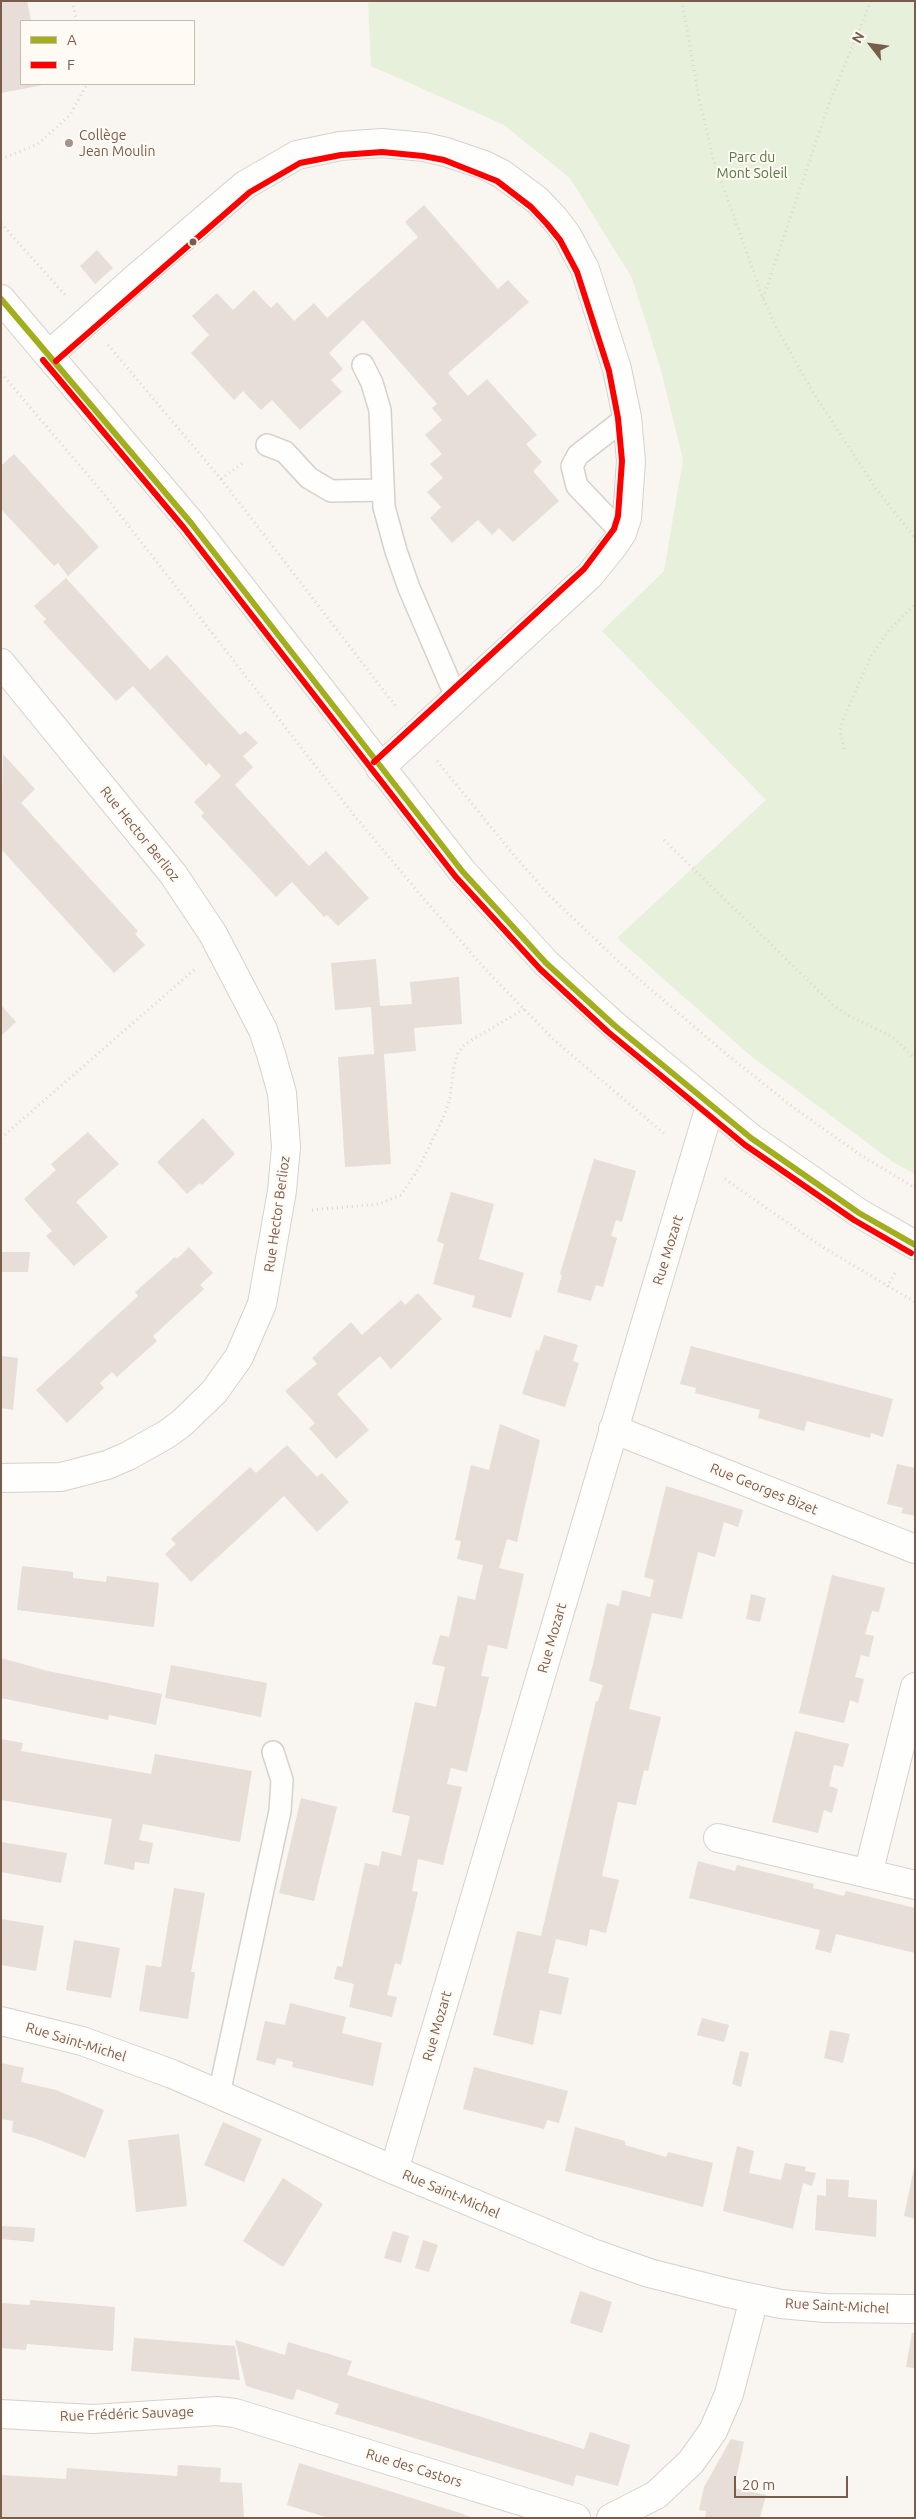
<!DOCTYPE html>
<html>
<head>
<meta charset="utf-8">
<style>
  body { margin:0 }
  #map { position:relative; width:916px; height:2519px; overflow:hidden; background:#f9f5f0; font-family:Ubuntu,sans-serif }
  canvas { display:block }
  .frame { position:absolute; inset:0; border:2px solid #7a5c4d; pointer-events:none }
  .legend { position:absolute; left:20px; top:20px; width:175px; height:65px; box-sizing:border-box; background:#fffaf3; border:1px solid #cabbb1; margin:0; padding:6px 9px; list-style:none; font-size:15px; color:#7a5c4d }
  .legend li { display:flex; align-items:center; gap:10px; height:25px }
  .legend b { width:25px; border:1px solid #cabbb1 }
  .north { position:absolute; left:846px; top:20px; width:50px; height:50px; -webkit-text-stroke:4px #fffaf3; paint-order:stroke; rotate:300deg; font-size:14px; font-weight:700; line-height:20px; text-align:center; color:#7a5c4d }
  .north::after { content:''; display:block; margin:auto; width:18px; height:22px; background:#7a5c4d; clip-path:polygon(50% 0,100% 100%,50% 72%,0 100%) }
  .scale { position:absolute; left:734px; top:2476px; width:114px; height:22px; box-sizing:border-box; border:2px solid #7a5c4d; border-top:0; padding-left:6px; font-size:15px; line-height:18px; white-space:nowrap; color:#7a5c4d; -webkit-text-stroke:4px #fffaf3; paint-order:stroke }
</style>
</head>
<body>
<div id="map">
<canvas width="916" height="2519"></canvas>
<div class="frame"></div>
<ul class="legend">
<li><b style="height:6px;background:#a2ae1c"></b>A</li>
<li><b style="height:6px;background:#fe0000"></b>F</li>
</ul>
<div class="north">N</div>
<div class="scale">20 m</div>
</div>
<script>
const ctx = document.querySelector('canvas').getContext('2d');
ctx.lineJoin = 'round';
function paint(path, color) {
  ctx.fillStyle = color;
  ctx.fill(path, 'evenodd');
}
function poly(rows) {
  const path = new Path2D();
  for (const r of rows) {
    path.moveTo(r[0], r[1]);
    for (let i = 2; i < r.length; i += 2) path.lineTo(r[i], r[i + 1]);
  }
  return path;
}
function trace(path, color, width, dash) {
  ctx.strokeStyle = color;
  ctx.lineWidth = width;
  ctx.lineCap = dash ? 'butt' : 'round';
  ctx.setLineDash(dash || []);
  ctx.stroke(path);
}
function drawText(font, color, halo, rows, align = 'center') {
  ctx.font = font + ' Ubuntu,sans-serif';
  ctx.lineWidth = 4;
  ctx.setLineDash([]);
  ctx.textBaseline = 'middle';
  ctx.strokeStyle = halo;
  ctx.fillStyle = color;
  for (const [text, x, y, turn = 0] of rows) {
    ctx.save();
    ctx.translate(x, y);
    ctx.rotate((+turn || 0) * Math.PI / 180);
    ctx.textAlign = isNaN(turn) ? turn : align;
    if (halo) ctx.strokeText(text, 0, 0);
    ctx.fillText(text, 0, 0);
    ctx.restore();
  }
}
const green = poly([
  [368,1,915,1,915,1174,893,1162,751,1056,617,938,766,800,602,631,664,571,683,460,661,370,632,278,570,178,504,125,371,66]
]);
const building = poly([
  [1,1,27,1,31,21,21,21,21,84,43,85,1,93],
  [424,205,498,289,508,280,529,302,448,373,468,396,487,379,537,435,526,444,542,462,533,471,559,501,513,542,499,528,492,535,478,520,452,543,430,518,441,507,427,492,443,478,430,464,442,454,425,435,442,420,432,408,437,404,363,320,329,353,343,369,331,380,342,392,300,430,272,400,261,410,243,391,234,400,191,353,209,335,192,316,217,293,233,310,254,290,271,308,277,302,294,321,314,303,327,318,418,237,405,222],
  [97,250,113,268,95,284,80,266],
  [14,454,99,547,68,576,58,563,54,566,1,509,1,466],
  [66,578,150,670,167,655,240,735,246,731,258,743,243,756,253,767,235,785,309,866,326,851,369,898,338,926,327,915,324,917,292,882,276,897,201,816,204,813,194,802,221,776,209,763,206,766,133,686,116,701,43,622,46,619,34,606],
  [3,754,35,789,21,803,138,931,135,934,145,945,114,973,1,849],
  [376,959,380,1006,412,1004,410,982,459,977,462,1024,414,1028,416,1051,384,1054,391,1164,345,1167,338,1057,374,1054,372,1023,371,1007,335,1010,331,963],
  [1,1005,16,1022,1,1036],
  [203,1118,235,1154,202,1185,200,1183,187,1194,157,1162],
  [88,1132,119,1164,76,1202,108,1237,74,1266,46,1236,52,1231,24,1199,56,1170,51,1164],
  [594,1159,636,1171,622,1222,616,1220,611,1236,617,1238,603,1287,596,1285,591,1301,557,1292,562,1275,560,1274],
  [451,1192,494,1204,479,1259,524,1273,511,1318,472,1307,475,1296,433,1284,444,1244,437,1241],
  [189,1247,213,1273,200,1285,204,1289,153,1336,157,1341,117,1377,112,1372,100,1383,104,1388,67,1423,36,1390,138,1296,135,1292,175,1257,177,1259],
  [1,1252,30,1252,28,1272,1,1272],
  [418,1293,442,1319,391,1369,380,1356,337,1394,369,1430,336,1459,309,1428,315,1423,285,1391,317,1364,312,1358,351,1322,362,1335,401,1300,405,1305],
  [544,1335,578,1345,573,1361,579,1363,565,1407,522,1394,536,1350,539,1351],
  [691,1346,893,1399,883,1437,871,1433,870,1438,807,1421,804,1431,758,1418,760,1410,695,1393,696,1388,680,1384],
  [1,1356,18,1358,13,1410,1,1408],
  [500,1424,540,1440,517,1542,507,1539,499,1568,524,1574,507,1649,488,1645,481,1676,489,1677,467,1772,451,1768,447,1784,462,1787,443,1865,418,1859,412,1891,418,1892,401,1965,395,1963,387,1995,397,1997,392,2017,349,2007,354,1984,334,1979,337,1966,342,1967,365,1863,379,1866,382,1851,401,1856,410,1816,392,1812,415,1702,436,1707,445,1667,432,1664,440,1635,449,1637,458,1596,475,1600,483,1565,457,1559,461,1541,455,1540,471,1465,489,1470],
  [287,1445,317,1477,322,1473,349,1502,317,1532,284,1496,191,1582,165,1554,176,1544,171,1539,250,1467,256,1473],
  [897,1464,915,1468,915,1516,901,1513,903,1508,887,1504],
  [666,1486,743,1510,738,1527,724,1522,715,1557,698,1552,682,1619,652,1613,629,1709,661,1717,648,1771,644,1770,636,1805,618,1802,602,1876,619,1880,606,1933,590,1929,587,1946,556,1939,548,1973,569,1978,561,2015,540,2010,533,2045,493,2035,517,1931,541,1936,596,1701,598,1701,603,1685,589,1681,607,1603,619,1606,622,1590,650,1597,654,1580,644,1577],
  [22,1566,73,1572,73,1578,106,1582,107,1576,159,1583,154,1627,17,1610],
  [832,1575,885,1588,879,1612,872,1611,865,1634,874,1636,869,1657,861,1655,855,1677,864,1679,858,1703,850,1700,844,1723,799,1713],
  [751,1594,766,1598,760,1622,746,1619],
  [1,1658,48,1671,162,1694,156,1725,109,1715,108,1720,1,1698],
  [171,1665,267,1683,261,1717,165,1698],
  [795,1731,849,1744,843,1767,834,1765,829,1786,838,1789,832,1813,824,1810,818,1833,772,1822],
  [1,1739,23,1743,21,1751,151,1774,155,1754,252,1771,240,1842,143,1824,139,1840,153,1843,149,1864,135,1862,134,1870,104,1864,112,1819,1,1800],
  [301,1798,337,1807,314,1901,279,1893],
  [1,1842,67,1853,61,1883,1,1872],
  [698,1861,735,1871,737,1865,814,1884,813,1888,829,1892,844,1896,846,1891,915,1908,915,1953,836,1934,831,1953,815,1949,820,1930,689,1898],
  [174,1888,205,1893,191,1972,195,1972,188,2019,139,2011,146,1965,161,1967],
  [1,1919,44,1926,36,1971,1,1965],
  [74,1940,120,1948,111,1998,66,1990],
  [290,2003,346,2017,342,2033,382,2043,373,2086,292,2067,293,2062,277,2058,275,2065,256,2060,265,2021,285,2025],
  [702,2018,729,2025,724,2042,697,2035],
  [830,2030,850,2034,843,2063,824,2058],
  [740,2051,749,2053,741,2087,732,2084],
  [1,2063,24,2068,21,2082,56,2090,104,2110,85,2158,37,2139,12,2132,13,2121,1,2119],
  [474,2067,568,2091,559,2123,547,2120,544,2129,463,2109],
  [223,2122,262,2139,244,2182,204,2165],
  [575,2127,625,2141,625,2145,666,2157,668,2152,713,2163,703,2207,565,2171],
  [179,2134,187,2206,136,2212,128,2140],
  [737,2146,754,2151,749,2173,781,2180,785,2163,806,2167,805,2171,816,2173,812,2186,803,2183,793,2229,723,2211],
  [914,2168,915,2168,915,2219,904,2216],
  [283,2178,323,2204,283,2267,243,2241],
  [826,2179,849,2180,848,2197,877,2200,876,2237,815,2230,817,2195,826,2196],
  [1,2226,35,2228,34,2242,1,2239],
  [393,2231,409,2236,401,2263,384,2258],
  [423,2240,438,2245,429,2272,415,2268],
  [580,2291,612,2302,602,2333,570,2323],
  [30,2300,115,2307,113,2351,27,2344,26,2350,1,2348,1,2303,30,2305],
  [912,2333,915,2333,915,2368,906,2367],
  [134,2338,235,2346,240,2380,131,2371],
  [235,2340,285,2355,288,2342,352,2361,347,2375,584,2449,590,2432,630,2445,618,2486,576,2475,573,2486,335,2414,339,2404,297,2389,293,2400,246,2386],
  [731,2439,744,2442,734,2488,766,2495,760,2518,705,2518,706,2511,699,2510,704,2487],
  [299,2463,460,2513,473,2518,329,2518,287,2505],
  [178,2465,221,2468,220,2482,242,2483,244,2518,1,2518,1,2475,66,2479,67,2468,177,2476]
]);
const path = poly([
  [72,1,77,21],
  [682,1,699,98,713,158,763,298,776,327,814,394,877,490,915,538],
  [1,159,38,144,70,115,87,84],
  [1,223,65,295],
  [763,298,830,101,871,1],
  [108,345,221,479,397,708],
  [1,373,103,493,353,814,429,905,487,971,554,1040,666,1135],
  [221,479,244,462],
  [844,749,840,731,843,720,871,656,889,630,915,604],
  [437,761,518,860,549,895,620,963,725,1053,794,1108,859,1154,915,1188],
  [664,840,832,1004,847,1015,893,1037,915,1059],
  [1,1138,195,969],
  [725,1179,821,1246,915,1302],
  [312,1210,379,1204,401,1195,419,1168,443,1118,450,1099,454,1066,458,1053,465,1044,524,1009],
  [887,1287,896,1271]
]);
const lane = poly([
  [363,365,372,383,380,410,384,507,396,551,409,588,456,697],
  [267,445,285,452,309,478,331,491,383,490],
  [622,533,577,486,572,466,578,455,627,417],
  [219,2094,280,1811,282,1780,273,1752]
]);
const street = poly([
  [50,354,137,277,245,185,297,155,340,146,382,143,424,147,446,152,484,165,502,174,537,200,554,218,567,235,585,269,617,369,627,417,631,461,627,518,622,533,614,545,590,575,380,768],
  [1,663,173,874,213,934,263,1030,271,1054,282,1093,286,1147,282,1191,262,1304,239,1357,214,1392,182,1423,167,1434,128,1456,107,1465,61,1477,1,1478],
  [613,1429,915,1549],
  [718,1838,915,1885],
  [868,1874,915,1687],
  [1,2021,82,2041,172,2074,394,2170,595,2254,649,2273,728,2293,781,2304,825,2308,915,2309],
  [394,2170,710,1106],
  [1,2414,93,2419,217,2411,235,2413,576,2518],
  [611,2518,656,2495,691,2462,713,2431,729,2394,754,2299]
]);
const secondary = poly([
  [1,299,191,523,462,871,546,963,614,1025,751,1138,859,1213,915,1245]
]);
const bus1 = poly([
  [1,299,191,523,462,871,546,963,614,1025,751,1138,859,1213,915,1245]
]);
const bus2 = poly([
  [43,360,184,528,455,876,540,969,608,1032,745,1145,854,1220,911,1253],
  [56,361,250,192,300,163,341,155,382,152,423,156,444,160,497,181,531,207,547,224,560,240,577,272,609,371,618,418,622,461,618,516,614,529,584,569,374,762]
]);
const markers = [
  [69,143,5,"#a69286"],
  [193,242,4.5,"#7a5c4d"]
];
const poiNames = [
  ["Collège",79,135],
  ["Jean Moulin",79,151]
];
const parkNames = [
  ["Parc du",752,157],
  ["Mont Soleil",752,173]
];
const streetNames = [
  ["Rue Hector Berlioz",140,834,51],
  ["Rue Hector Berlioz",277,1214,-82],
  ["Rue Mozart",668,1250,-73],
  ["Rue Georges Bizet",764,1489,22],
  ["Rue Mozart",552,1638,-74],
  ["Rue Mozart",437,2026,-74],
  ["Rue Saint-Michel",76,2042,17],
  ["Rue Saint-Michel",451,2194,23],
  ["Rue Saint-Michel",837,2306,3],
  ["Rue Frédéric Sauvage",127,2414,-2],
  ["Rue des Castors",414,2468,17]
];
paint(green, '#e7f0db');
paint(building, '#e6ded7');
trace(lane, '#d7d1cb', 24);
trace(street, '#d7d1cb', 30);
trace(secondary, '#d9d2cb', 30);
trace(path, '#dcd5d0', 3, [1, 4]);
trace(lane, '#fefefd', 21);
trace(street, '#fefefd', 28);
trace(secondary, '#fefefd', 28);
trace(bus1, '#a2ae1c', 6);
trace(bus2, '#fe0000', 6);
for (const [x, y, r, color] of markers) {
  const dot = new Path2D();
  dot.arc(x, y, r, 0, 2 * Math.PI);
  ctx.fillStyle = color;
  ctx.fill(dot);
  trace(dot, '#fffaf3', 2);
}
drawText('14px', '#7a5c4d', '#fffaf3', poiNames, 'left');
drawText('14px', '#537a41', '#fffaf3', parkNames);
drawText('14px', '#7a5c4d', '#fffaf3', streetNames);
</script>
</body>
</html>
